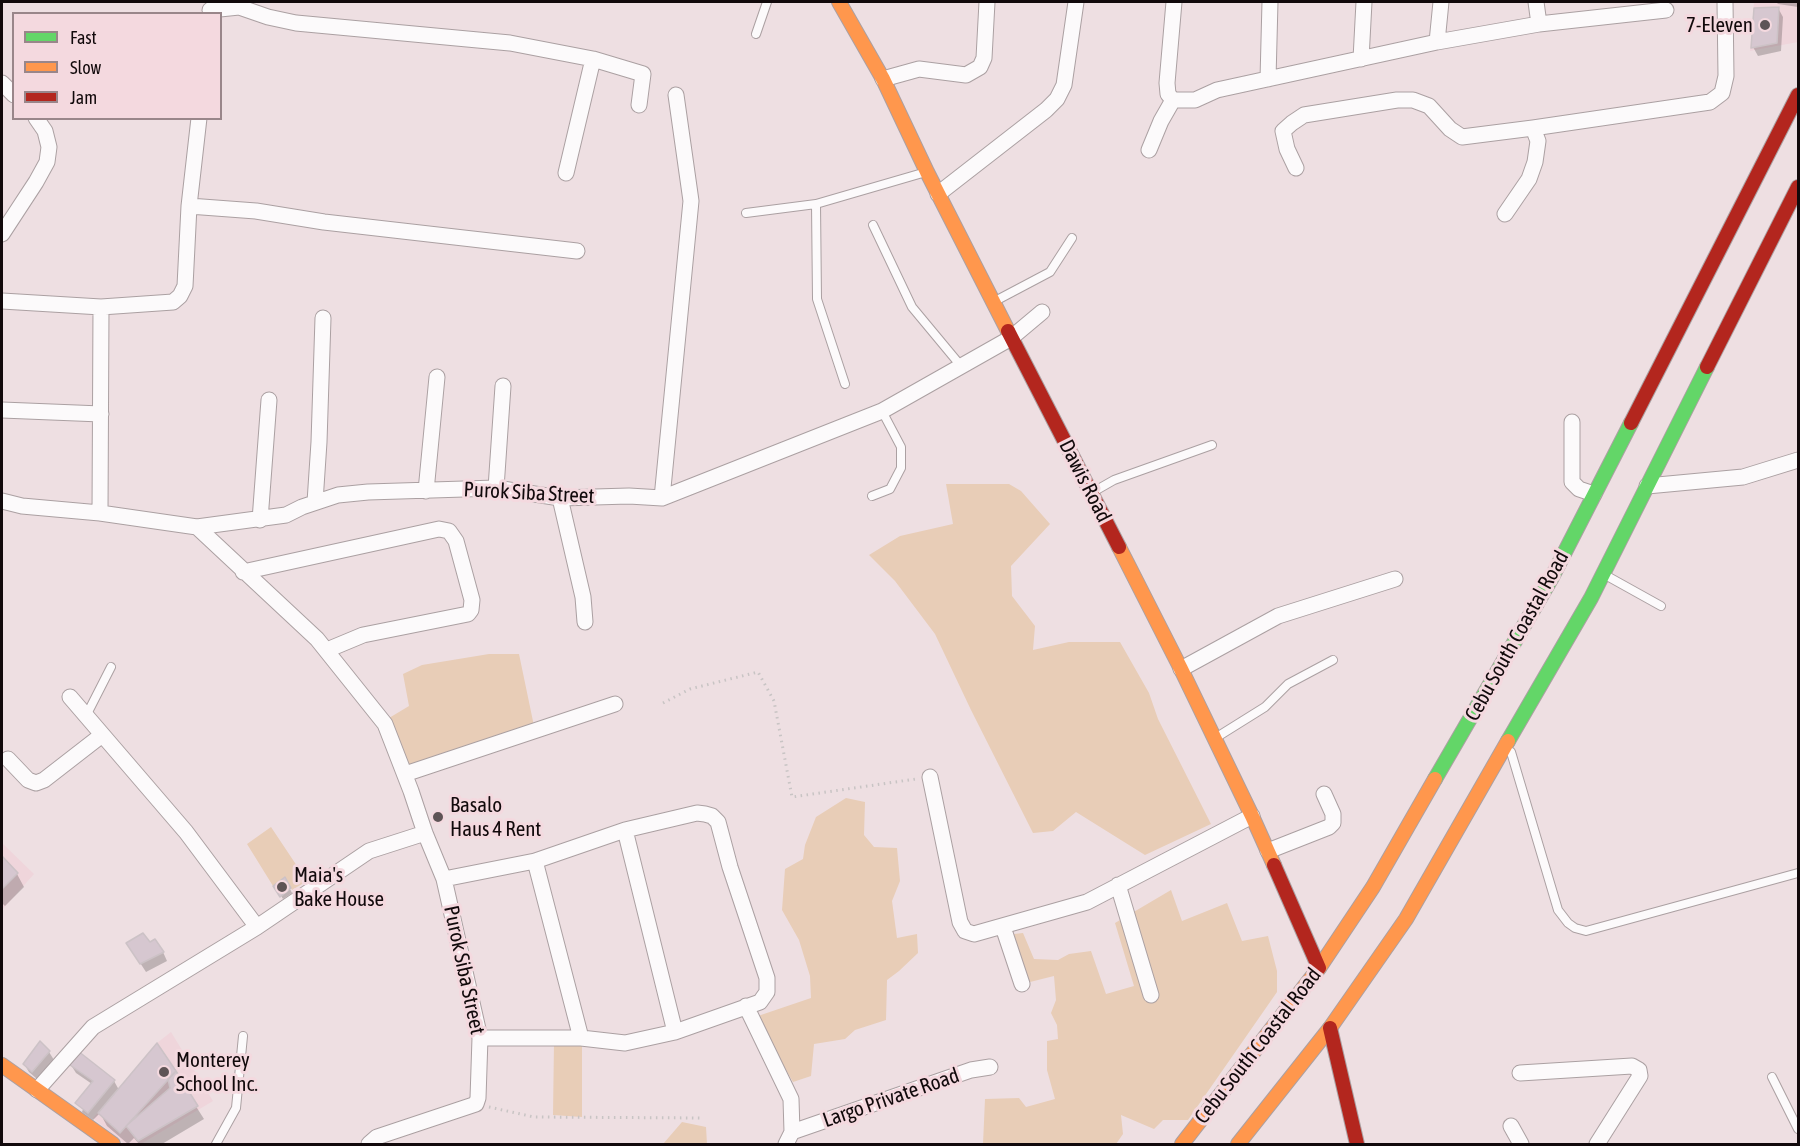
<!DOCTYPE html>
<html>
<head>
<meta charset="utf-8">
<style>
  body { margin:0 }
  #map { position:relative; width:1800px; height:1146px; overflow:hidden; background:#eedfe2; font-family:"Asap Condensed",sans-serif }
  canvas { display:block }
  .frame { position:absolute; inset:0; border:3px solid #11090b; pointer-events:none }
  .legend { position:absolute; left:12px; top:12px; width:210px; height:108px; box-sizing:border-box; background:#f4d9df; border:2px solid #99868a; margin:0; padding:8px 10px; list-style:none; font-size:18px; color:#11090b }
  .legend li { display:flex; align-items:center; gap:12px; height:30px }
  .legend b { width:30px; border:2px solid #99868a }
</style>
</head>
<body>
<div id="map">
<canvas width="1800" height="1146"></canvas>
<div class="frame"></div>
<ul class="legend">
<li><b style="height:8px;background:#63d668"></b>Fast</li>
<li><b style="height:8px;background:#ff974d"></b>Slow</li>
<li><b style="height:8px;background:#b3261e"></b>Jam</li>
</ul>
</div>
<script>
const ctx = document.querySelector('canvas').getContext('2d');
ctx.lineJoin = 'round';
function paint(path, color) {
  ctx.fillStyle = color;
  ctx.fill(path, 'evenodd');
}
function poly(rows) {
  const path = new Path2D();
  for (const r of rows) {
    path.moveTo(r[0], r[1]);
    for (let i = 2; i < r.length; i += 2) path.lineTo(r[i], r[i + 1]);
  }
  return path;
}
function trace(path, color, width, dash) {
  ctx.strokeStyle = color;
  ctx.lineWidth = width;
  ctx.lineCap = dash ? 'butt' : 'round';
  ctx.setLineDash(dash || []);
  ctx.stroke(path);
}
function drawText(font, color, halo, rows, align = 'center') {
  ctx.font = font + ' "Asap Condensed",sans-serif';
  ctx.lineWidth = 6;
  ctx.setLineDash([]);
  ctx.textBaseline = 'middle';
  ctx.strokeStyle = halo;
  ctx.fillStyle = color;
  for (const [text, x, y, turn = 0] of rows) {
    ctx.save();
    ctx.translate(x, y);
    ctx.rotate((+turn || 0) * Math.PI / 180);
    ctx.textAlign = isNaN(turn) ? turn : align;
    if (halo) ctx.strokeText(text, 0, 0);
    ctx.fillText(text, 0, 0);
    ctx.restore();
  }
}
const built = poly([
  [1754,2,1798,2,1798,42,1750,51],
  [2,843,34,874,2,910],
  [171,1032,213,1101,141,1144,125,1144,93,1118,157,1043]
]);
const green = poly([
  [946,484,1009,484,1021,491,1050,524,1011,566,1012,596,1035,626,1033,650,1069,642,1120,642,1149,693,1158,719,1211,824,1145,855,1076,812,1053,831,1033,833,971,710,935,634,895,581,869,555,900,536,953,524],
  [489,654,519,654,534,726,406,770,384,721,409,706,403,674,422,665],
  [846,798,865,802,864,835,874,847,897,848,900,881,892,901,897,938,917,934,918,953,899,971,887,980,886,1020,855,1030,845,1039,814,1044,811,1076,793,1082,755,1017,811,998,810,976,799,940,782,910,785,869,803,859,805,845,816,817],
  [271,827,307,881,292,890,285,877,273,886,247,844],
  [1171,890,1182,921,1227,903,1242,941,1268,936,1277,971,1277,992,1188,1120,1163,1120,1154,1129,1121,1115,1123,1134,1116,1144,983,1144,985,1099,1019,1098,1026,1107,1055,1099,1047,1070,1047,1041,1058,1039,1057,1025,1051,1013,1056,1000,1054,976,1022,984,1014,934,1023,933,1034,959,1058,960,1069,954,1091,951,1106,994,1134,986,1115,923],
  [582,1041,582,1117,553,1115,554,1042],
  [682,1122,706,1127,707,1144,663,1144]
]);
const shadow = poly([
  [1776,2,1798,2,1798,7,1778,4],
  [1778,8,1783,17,1781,51,1758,56,1753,47],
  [2,858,17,874,24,887,5,906,2,903],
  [285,879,292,893,283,899,275,886],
  [149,944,163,952,167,961,146,972,133,952],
  [157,1045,204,1119,162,1144,139,1144,134,1138,128,1144,107,1126,100,1113,93,1120,82,1112,92,1084,76,1073,71,1065,114,1081,119,1090],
  [49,1052,54,1060,37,1079,29,1072,24,1064]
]);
const building = poly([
  [1779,7,1777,43,1751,48,1754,8,1779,7],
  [2,856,18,873,2,889,2,856],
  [285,877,291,888,280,897,273,886,285,877],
  [143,933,150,942,155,939,164,952,140,964,126,943,143,933],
  [40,1041,50,1051,32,1072,23,1064,40,1041],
  [157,1043,176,1071,120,1133,98,1113,157,1043],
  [78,1051,115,1080,88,1113,75,1103,93,1081,70,1065,78,1051],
  [176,1071,198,1106,138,1141,126,1126,170,1088,168,1079,176,1071]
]);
const path = poly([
  [663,703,690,689,758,672,774,701,792,797,916,779],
  [489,1107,534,1117,702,1118]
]);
const lane = poly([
  [756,34,767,2],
  [816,204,817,299,845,384],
  [746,213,816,204,926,172],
  [873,225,912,307,961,366],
  [997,300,1050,272,1072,238],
  [1093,492,1114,480,1212,445],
  [872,496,890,489,901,468,901,447,882,411],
  [1607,576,1661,606],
  [86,716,111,667],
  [1217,737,1265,707,1288,684,1333,660],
  [1511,752,1558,910,1568,923,1575,928,1586,931,1798,873],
  [1772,1077,1798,1129],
  [216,1144,236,1108,243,1036]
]);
const street = poly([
  [1536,2,1539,24],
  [210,10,239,7,268,17,296,23,510,43,593,59,643,74,639,105],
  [1437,42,1441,2],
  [1361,59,1364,2],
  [883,79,919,69,966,75,980,67,984,58,987,2],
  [1268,79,1270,2],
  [2,83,14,95],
  [1173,100,1195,100,1217,90,1437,42,1539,24,1666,10],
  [1173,100,1168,94,1167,83,1174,2],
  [1149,150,1161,121,1173,100],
  [1296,168,1287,149,1283,131,1292,123,1304,115,1397,100,1413,100,1429,106,1450,129,1462,137,1533,128,1710,102,1722,93,1726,76,1725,2],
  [566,173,593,59],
  [938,194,1046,110,1057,99,1064,85,1076,2],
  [189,206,256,211,324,222,577,251],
  [1505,214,1529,179,1535,162,1538,141,1533,128],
  [2,234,36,182,47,162,49,147,45,131,36,118],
  [2,301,101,307,173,302,180,296,185,286,189,206,199,118],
  [2,410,101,414],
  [1572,422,1572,482,1579,489,1594,494],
  [1647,486,1743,477,1798,460],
  [496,488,503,386],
  [426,491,437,377],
  [560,498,583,597,585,622],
  [662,498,691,201,676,95],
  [2,501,22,506,100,513,197,527,317,639,385,724,411,791,425,833,444,879,480,1038,478,1098,476,1104,377,1137,369,1144],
  [315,502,319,442,323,318],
  [100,513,101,307],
  [260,520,269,400],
  [197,527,286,515,302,507,338,495,368,492,496,488,560,498,629,496,662,498,882,411,1011,338,1042,312],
  [243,572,439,529,449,531,456,541,472,600,471,610,468,614,363,635,327,650],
  [1181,669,1278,616,1395,579],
  [70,697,186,832,257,927],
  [8,759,28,780,36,783,44,780,102,735],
  [405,774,615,704],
  [930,777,960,922,965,931,974,934,1087,902,1252,816],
  [625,830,675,1032],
  [1268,851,1329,827,1333,823,1333,814,1324,794],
  [535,861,581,1038],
  [444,879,535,861,625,830,697,813,705,814,712,816,718,822,730,867,767,978,767,992,760,1002,675,1032,625,1043,581,1038,480,1038],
  [1118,885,1151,995],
  [1003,927,1022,984],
  [746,1006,791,1099,792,1132,786,1144],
  [1520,1073,1632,1066,1639,1070,1640,1076,1597,1144],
  [37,1090,93,1027,257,927,369,851,425,833],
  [1511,1126,1521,1144],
  [792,1132,971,1070,990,1067]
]);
const fast = poly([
  [1508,741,1591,598,1707,367],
  [1435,779,1551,579,1631,423]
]);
const slow = poly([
  [839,2,883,79,927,172,1008,331],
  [1119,547,1181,669,1252,816,1274,865],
  [2,1065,113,1144],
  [1182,1144,1319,968,1373,887,1435,779],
  [1238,1144,1330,1028,1406,919,1508,741]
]);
const jam = poly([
  [1008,331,1119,547],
  [1707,367,1798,187],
  [1631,423,1798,95],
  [1274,865,1319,968],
  [1330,1028,1357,1144]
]);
const markers = [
  [1765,25,6,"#5e5456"],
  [438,817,6,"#5e5456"],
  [282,887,6,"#5e5456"],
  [164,1072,6,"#5e5456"]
];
const poiNames = [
  ["7-Eleven",1753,25,"right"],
  ["Basalo",450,805],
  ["Haus 4 Rent",450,829],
  ["Maia's",294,875],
  ["Bake House",294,899],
  ["Monterey",176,1060],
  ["School Inc.",176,1084]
];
const streetNames = [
  ["Dawis Road",1085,481,63],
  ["Purok Siba Street",529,493,3],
  ["Cebu South Coastal Road",1517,636,-61],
  ["Purok Siba Street",464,970,78],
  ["Cebu South Coastal Road",1258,1046,-52],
  ["Largo Private Road",891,1098,-19]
];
paint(built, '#efd5db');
paint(green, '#e8cdb7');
paint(shadow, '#0003');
paint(building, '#d6c7d0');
trace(building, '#ccc2c6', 1.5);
trace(lane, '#aba0a2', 10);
trace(street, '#aba0a2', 17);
trace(fast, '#aba0a2', 16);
trace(slow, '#aba0a2', 16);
trace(jam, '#aba0a2', 16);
trace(path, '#c8c4c4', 3, [1.5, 4.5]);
trace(lane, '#fcfafb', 8);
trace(street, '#fcfafb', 15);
trace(fast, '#63d668', 14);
trace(slow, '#ff974d', 14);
trace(jam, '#b3261e', 14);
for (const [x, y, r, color] of markers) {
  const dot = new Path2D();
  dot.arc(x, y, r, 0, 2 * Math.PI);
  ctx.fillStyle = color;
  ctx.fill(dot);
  trace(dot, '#f4d9df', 2);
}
drawText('21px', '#11090b', '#f4d9df', poiNames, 'left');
drawText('21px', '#11090b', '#f4d9df', streetNames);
</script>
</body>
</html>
